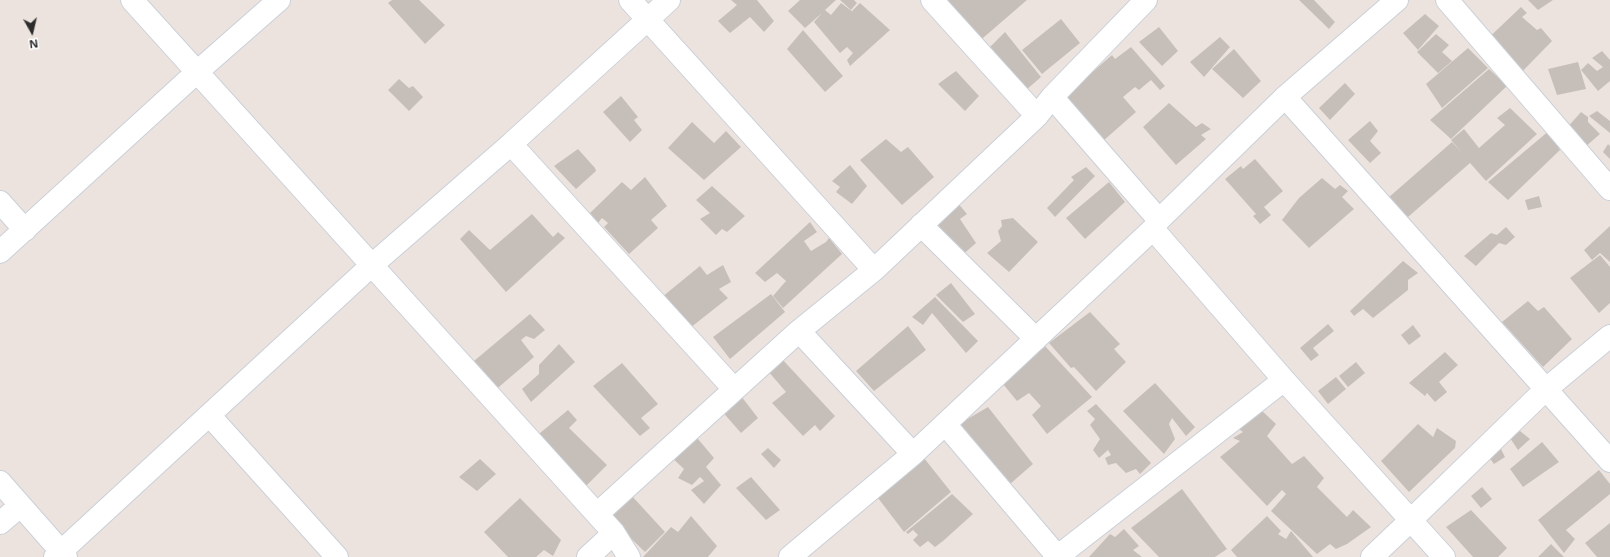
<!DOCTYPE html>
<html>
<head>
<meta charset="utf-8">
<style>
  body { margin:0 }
  #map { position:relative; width:1610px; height:557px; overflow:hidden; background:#ede3de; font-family:"Noto Sans",sans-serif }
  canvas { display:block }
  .north { position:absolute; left:12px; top:12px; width:40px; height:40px; -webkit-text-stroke:3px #fff; paint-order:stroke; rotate:172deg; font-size:11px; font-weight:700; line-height:16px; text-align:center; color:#2c2c2c }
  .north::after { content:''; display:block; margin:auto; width:14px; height:18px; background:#2c2c2c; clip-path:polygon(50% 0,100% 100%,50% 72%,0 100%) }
</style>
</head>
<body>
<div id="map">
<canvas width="1610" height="557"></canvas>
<div class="north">N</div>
</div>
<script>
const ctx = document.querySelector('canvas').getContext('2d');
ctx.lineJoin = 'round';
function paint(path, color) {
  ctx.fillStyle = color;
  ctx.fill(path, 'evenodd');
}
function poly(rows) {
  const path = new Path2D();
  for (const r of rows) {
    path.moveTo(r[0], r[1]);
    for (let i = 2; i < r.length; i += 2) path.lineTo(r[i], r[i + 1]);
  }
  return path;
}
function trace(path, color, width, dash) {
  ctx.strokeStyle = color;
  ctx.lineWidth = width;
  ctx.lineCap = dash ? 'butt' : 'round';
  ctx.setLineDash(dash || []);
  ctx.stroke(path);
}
const building = poly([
  [392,0,419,0,445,25,425,44,388,3],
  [731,0,757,0,774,21,764,32,750,17,730,33,718,21,737,5],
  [800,0,836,0,825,10,831,15,841,3,853,12,852,11,860,3,890,30,850,66,847,60,853,53,847,47,840,53,814,22,822,13,805,28,788,11],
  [840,0,854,0,857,3,851,10],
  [936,0,1027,0,976,44],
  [1299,0,1314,0,1335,22,1329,29],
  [1528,0,1553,0,1538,10],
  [1521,7,1527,13,1522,17,1537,30,1541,28,1552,41,1513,81,1481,45],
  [1425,14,1439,26,1418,50,1403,33],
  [1061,19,1080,43,1042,74,1022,50],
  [1159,27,1178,51,1162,66,1139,42],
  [803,30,843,76,825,92,787,49],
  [1005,32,1041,77,1026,90,988,49],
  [1436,34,1449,45,1442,52,1452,61,1438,73,1417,52],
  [1220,37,1230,47,1204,77,1190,62],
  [1131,47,1165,86,1160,90,1151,80,1139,90,1135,87,1123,97,1136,112,1103,141,1066,95,1112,55,1115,59],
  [1468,48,1488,68,1442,108,1426,84],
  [1234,49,1261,81,1243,98,1212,69],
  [1602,51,1610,60,1610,81,1598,91,1581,70,1588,63,1597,71,1603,67,1592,58],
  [1578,62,1586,89,1557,95,1548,69],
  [1489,69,1507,86,1451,139,1430,120],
  [956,71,979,96,965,111,938,84],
  [399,79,409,88,413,86,423,97,409,111,388,90],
  [1345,83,1355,94,1330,120,1319,108],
  [621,96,638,117,634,120,642,130,630,142,603,112],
  [1169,103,1196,127,1202,123,1211,129,1201,135,1206,139,1176,165,1143,127],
  [1510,108,1537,134,1486,181,1470,163,1408,217,1388,198,1452,142,1463,154,1451,140,1464,129,1479,148,1505,125,1497,118],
  [1597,111,1610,121,1610,133,1589,116],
  [1581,112,1588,117,1588,122,1600,134,1585,147,1565,130],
  [1370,121,1378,131,1370,141,1381,153,1370,163,1348,140],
  [692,122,714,143,726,131,741,147,704,180,668,148],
  [1550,130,1560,150,1508,200,1488,182],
  [886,139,901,152,908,147,934,177,902,205,860,160],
  [1608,144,1610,146,1610,159,1603,152],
  [578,149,595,168,596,171,576,189,554,166],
  [1255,159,1283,191,1264,207,1271,215,1260,224,1253,216,1256,214,1225,179,1241,166,1243,169],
  [850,165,867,186,852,204,836,192,840,187,832,181],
  [1086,167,1095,176,1055,217,1047,208,1074,180,1071,177],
  [645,177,667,206,651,220,658,228,629,254,604,227,608,223,602,218,598,223,590,213,622,182,631,190],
  [1322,178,1335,189,1340,185,1348,191,1342,197,1354,209,1309,248,1282,220,1299,198],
  [1109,182,1125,202,1085,239,1066,218],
  [712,186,745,216,727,232,722,229,716,235,700,219,710,213,696,200],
  [1539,196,1542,207,1528,210,1525,200],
  [957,202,967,214,960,219,976,243,960,257,933,225],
  [532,214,553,237,558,232,565,238,506,292,460,239,469,230,490,250],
  [1013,218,1038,242,1009,272,987,253,1001,241,998,231,1002,226,1001,220],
  [810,222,817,232,804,241,811,251,826,242,829,238,842,254,783,308,773,296,786,281,777,273,765,282,755,273],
  [1610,226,1610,262,1600,253,1592,260,1584,250],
  [1506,227,1515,237,1506,245,1499,243,1476,266,1464,256,1491,233,1497,235],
  [1600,255,1610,267,1610,303,1599,313,1570,278],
  [1403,261,1418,273,1408,280,1408,290,1373,318,1363,309,1354,316,1350,311],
  [723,265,731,282,719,289,728,298,690,328,662,297,700,266,707,275],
  [951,283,975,314,963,322,936,295],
  [771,294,785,312,730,359,713,337],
  [935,297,978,341,966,353,932,313,923,325,912,317],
  [1528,301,1538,311,1544,307,1572,339,1543,367,1502,322],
  [1090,312,1120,344,1114,349,1126,362,1096,391,1074,367,1071,368,1049,343],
  [530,314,545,330,534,339,526,336,521,340,534,357,493,392,482,379,486,374,474,361],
  [1328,324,1334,331,1313,348,1319,355,1311,361,1300,348],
  [1413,325,1421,336,1409,345,1401,335],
  [908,326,926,350,874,391,856,371],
  [559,344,575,362,531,402,522,389,539,374,539,365],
  [1044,345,1092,397,1047,434,1032,415,1041,406,1029,393,1017,401,1003,384],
  [1445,352,1458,365,1439,382,1447,392,1435,402,1427,393,1425,396,1409,383],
  [782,359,835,416,820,431,815,425,803,436,772,403,786,392,768,371],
  [1356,362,1365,373,1348,387,1339,376],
  [622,363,658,404,641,418,650,428,640,436,593,386],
  [1336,377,1346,389,1328,404,1318,391],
  [1155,383,1195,427,1186,436,1172,418,1169,424,1175,439,1164,454,1123,411],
  [741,396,758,418,741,433,720,409],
  [1096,404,1151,463,1140,474,1136,469,1126,473,1116,463,1108,465,1105,458,1111,455,1108,450,1099,458,1093,450,1100,439,1090,425,1095,419,1087,411],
  [988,407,1033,464,1010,484,959,424],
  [1259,408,1276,424,1267,436,1292,464,1304,456,1324,478,1317,487,1347,517,1353,510,1371,527,1347,544,1336,549,1330,544,1317,554,1271,511,1286,494,1282,490,1267,506,1220,457,1240,441,1233,438,1243,432,1236,427],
  [568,410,577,420,569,428,607,465,582,490,534,438],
  [1418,424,1433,437,1437,428,1456,441,1455,448,1409,492,1381,461],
  [1520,431,1530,439,1518,450,1510,438],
  [693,433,714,458,706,467,721,485,704,504,691,490,704,481,700,477,692,485,678,478,684,469,669,455],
  [1542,442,1559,462,1523,487,1510,469],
  [1498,443,1505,457,1494,464,1485,452],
  [768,448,781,460,774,468,761,454],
  [924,458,951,492,904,532,878,498],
  [480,459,496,474,477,491,459,477],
  [1599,470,1610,484,1610,494,1566,530,1575,539,1564,553,1538,520],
  [751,477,780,510,766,520,736,488],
  [1482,487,1492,499,1481,508,1471,496],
  [1182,489,1227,549,1215,557,1159,557,1131,528],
  [952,494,973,514,943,541,935,547,928,541,920,547,913,540,918,535,913,530,908,534,906,532],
  [631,495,665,532,645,552,607,515],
  [520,498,561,540,553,556,544,550,536,557,508,557,484,532],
  [1471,510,1507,548,1498,557,1473,557,1446,527],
  [691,516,717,546,708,557,643,557,671,527,678,532],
  [1267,516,1281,531,1278,534,1286,539,1291,531,1313,557,1237,557,1231,550],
  [1610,523,1610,557,1597,557,1585,543],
  [1124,529,1139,546,1133,550,1142,557,1089,557,1110,534,1115,537],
  [1551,544,1564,557,1538,557]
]);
const street = poly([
  [132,0,614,533,629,557],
  [630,0,874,270],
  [932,0,1037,116],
  [1447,0,1610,189],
  [1052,97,1159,220],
  [1285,97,1610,461],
  [511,144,734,389],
  [0,202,25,230],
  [921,225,1036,339],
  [1153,229,1284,380,1444,557],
  [0,252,197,72,279,0],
  [799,331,913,454],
  [210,416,337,557],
  [945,424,1058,557],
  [0,482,66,557],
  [597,514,799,331,874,270,1037,116,1052,97,1146,0],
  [0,523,20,506],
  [55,557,372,265,511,144,669,0],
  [588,557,614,533],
  [790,557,913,454,1153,229,1159,220,1285,97,1397,0],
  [1057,557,1284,380],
  [1372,557,1411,520,1545,390,1610,336]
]);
paint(building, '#c6bfb9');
trace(street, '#c9d0d9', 24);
trace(street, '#fff', 22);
</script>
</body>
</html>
